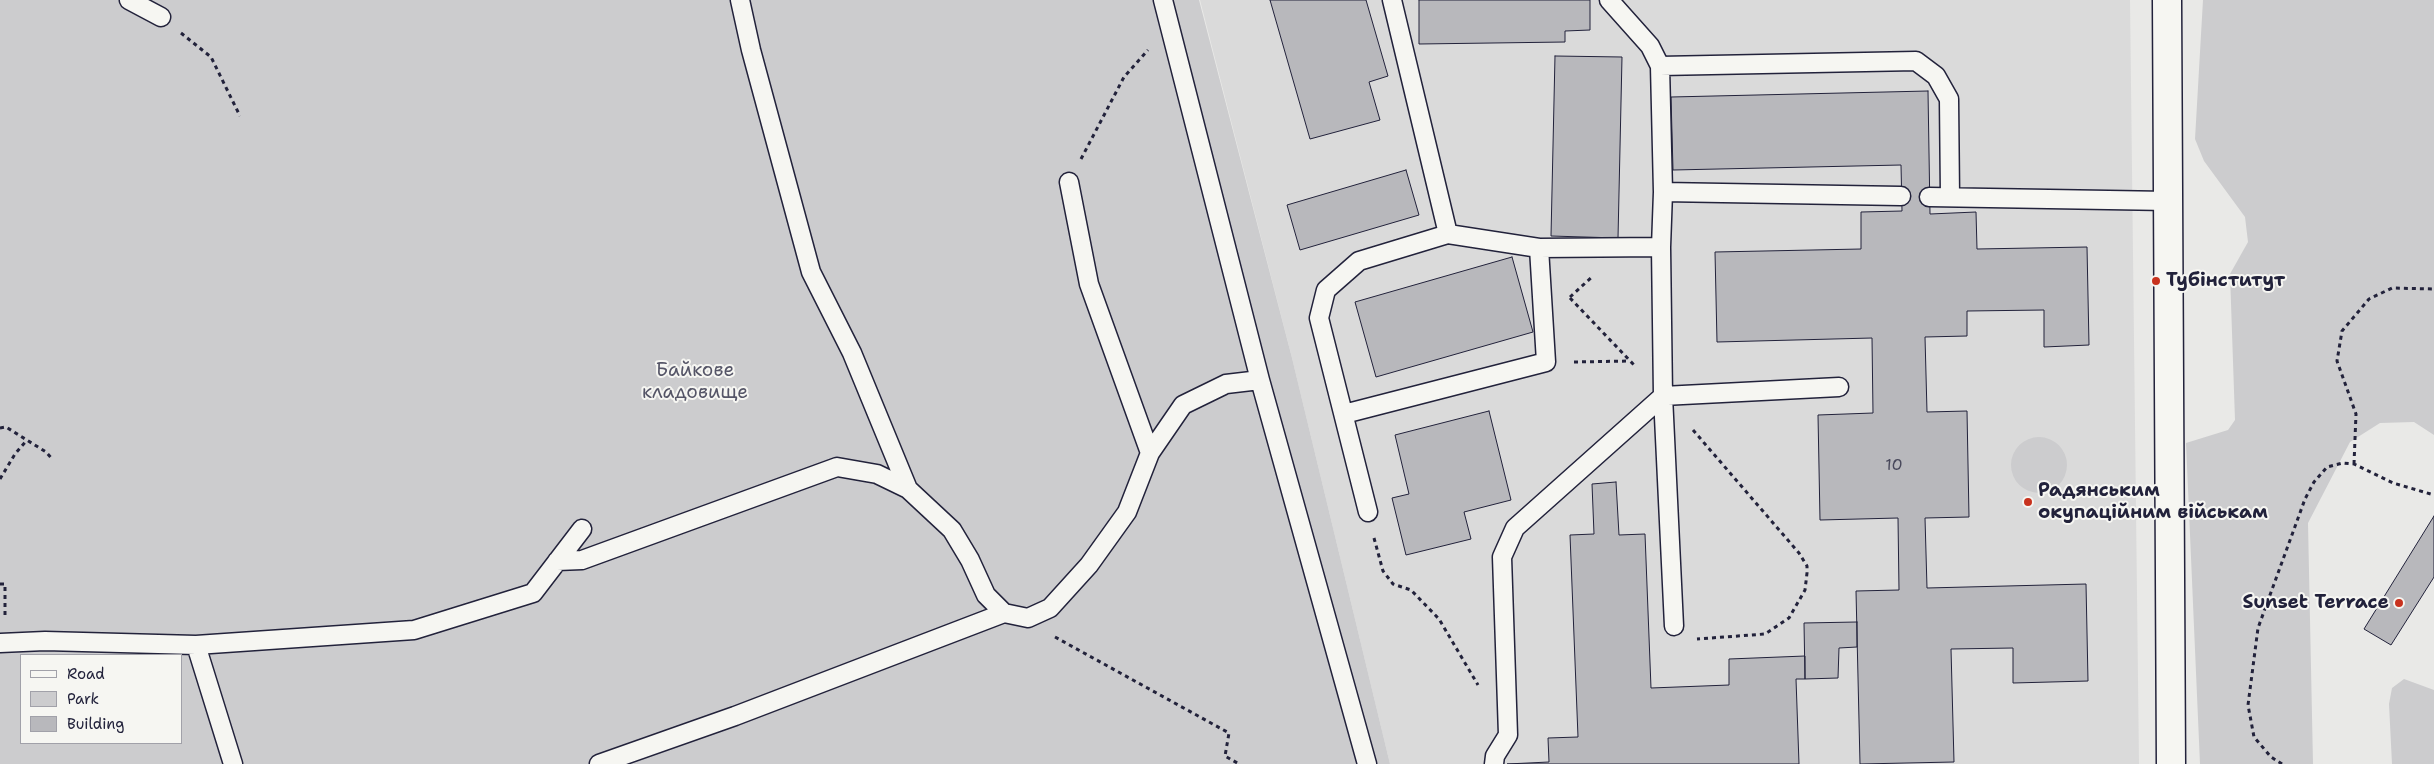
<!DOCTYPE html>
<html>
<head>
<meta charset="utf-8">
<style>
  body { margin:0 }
  #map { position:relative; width:2434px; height:764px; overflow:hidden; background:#e9e9e7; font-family:"Shantell Sans",sans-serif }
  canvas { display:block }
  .legend { position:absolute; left:20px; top:654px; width:162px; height:90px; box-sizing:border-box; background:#f6f6f2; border:1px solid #a1a1a9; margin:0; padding:6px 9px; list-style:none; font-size:15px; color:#22223b }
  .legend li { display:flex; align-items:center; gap:10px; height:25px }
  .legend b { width:25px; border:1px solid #a1a1a9 }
</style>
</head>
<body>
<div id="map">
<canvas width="2434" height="764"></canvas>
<ul class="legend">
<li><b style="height:6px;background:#f6f6f2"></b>Road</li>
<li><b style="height:14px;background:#ccccce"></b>Park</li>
<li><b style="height:14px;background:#b8b8bc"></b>Building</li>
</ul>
</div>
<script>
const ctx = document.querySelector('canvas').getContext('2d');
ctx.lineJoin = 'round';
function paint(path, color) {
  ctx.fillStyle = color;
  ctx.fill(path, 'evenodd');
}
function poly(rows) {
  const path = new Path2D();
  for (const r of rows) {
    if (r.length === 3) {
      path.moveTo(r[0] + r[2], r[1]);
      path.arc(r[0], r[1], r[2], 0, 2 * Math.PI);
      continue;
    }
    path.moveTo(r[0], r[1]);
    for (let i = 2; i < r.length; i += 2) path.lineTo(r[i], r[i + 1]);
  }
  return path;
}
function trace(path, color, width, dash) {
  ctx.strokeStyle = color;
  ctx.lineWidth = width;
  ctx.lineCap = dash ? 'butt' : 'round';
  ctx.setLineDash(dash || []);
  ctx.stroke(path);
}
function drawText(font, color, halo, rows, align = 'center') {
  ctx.font = font + ' "Shantell Sans",sans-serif';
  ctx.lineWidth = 4;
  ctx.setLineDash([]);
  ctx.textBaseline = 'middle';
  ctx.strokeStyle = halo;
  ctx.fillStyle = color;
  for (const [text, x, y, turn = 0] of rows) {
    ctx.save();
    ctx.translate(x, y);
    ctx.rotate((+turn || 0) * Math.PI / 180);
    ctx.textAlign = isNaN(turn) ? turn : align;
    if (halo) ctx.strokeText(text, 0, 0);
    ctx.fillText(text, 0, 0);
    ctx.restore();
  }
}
const built = poly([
  [1200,0,2130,0,2139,764,1390,764,1292,358]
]);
const green = poly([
  [0,0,1199,0,1292,358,1390,764,0,764],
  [21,655,181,655,181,743,21,743],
  [2203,0,2434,0,2434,435,2414,422,2380,423,2350,442,2308,523,2313,764,2200,764,2186,443,2228,430,2235,420,2230,274,2248,242,2245,217,2204,161,2195,139],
  [2039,465,28],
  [2404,679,2434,690,2434,764,2392,764,2389,704,2392,688]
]);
const building = poly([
  [1270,0,1366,0,1388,76,1369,82,1380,120,1310,139,1270,0],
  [1419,0,1590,0,1590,30,1565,31,1565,42,1419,44,1419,0],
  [1555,56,1622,57,1618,238,1551,236,1555,56],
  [1928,91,1930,214,1976,212,1977,249,2087,247,2089,345,2044,347,2044,310,1967,311,1967,336,1925,337,1927,412,1967,411,1969,517,1925,518,1927,588,2086,584,2088,681,2013,683,2013,648,1951,649,1954,762,1860,764,1856,591,1899,590,1898,518,1820,520,1818,415,1873,413,1872,338,1717,342,1715,252,1861,249,1861,212,1902,211,1901,165,1673,170,1671,97,1928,91],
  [1406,170,1419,215,1300,250,1287,205,1406,170],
  [1512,257,1533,332,1376,377,1355,302,1512,257],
  [1489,411,1511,500,1464,512,1471,539,1406,555,1392,498,1409,494,1395,435,1489,411],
  [1616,482,1619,535,1645,534,1651,688,1729,685,1729,659,1805,656,1805,679,1796,679,1799,764,1507,764,1549,762,1548,738,1578,737,1570,535,1594,534,1592,484,1616,482],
  [2434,516,2434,577,2391,645,2364,629,2434,516],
  [1857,622,1857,647,1839,648,1838,678,1805,679,1804,623,1857,622]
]);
const path = poly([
  [181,33,211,57,240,116],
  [1081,159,1124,77,1148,50],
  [1570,297,1593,276],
  [1570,298,1635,366],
  [1574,362,1630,361],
  [0,428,6,427,46,452,53,460],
  [1693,430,1799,553,1807,566,1807,573,1805,590,1789,618,1765,634,1697,639],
  [2354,464,2356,414,2337,361,2342,331,2369,299,2392,288,2434,289],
  [0,479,15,454,27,440],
  [1374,538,1383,571,1393,584,1411,590,1439,619,1478,685],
  [0,584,5,584,5,615],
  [1055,637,1229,733,1225,756,1239,764],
  [2282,764,2271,757,2254,737,2248,705,2258,628,2305,499,2314,482,2327,467,2343,463,2354,464,2393,483,2434,495]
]);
const lane = poly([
  [129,0,161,17],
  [740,0,751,50,811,272,852,353,908,489],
  [1163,0,1260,380,1367,764],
  [1392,0,1448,234],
  [1609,0,1650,46,1660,66],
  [1069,182,1089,284,1150,453],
  [1663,192,1660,66,1916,61,1936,76,1949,99,1950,197],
  [1929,197,2168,201],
  [1344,414,1546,362,1539,248,1661,247],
  [1368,512,1319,318,1326,290,1359,261,1448,234,1539,248],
  [557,561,582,560,837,467,877,474,908,489,952,530,970,560,986,595,1004,613,1028,618,1050,608,1089,565,1127,512,1150,453,1183,405,1226,384,1260,380],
  [1674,626,1663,396,1661,247,1663,192,1901,196],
  [0,643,45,641,196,645,414,630,533,593,582,529],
  [196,645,233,764],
  [599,764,735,716,1004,613],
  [1494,764,1495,756,1508,735,1502,557,1515,528,1663,396,1839,387]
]);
const street = poly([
  [2167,0,2171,764]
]);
const markers = [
  [2156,281,5,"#c8321e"],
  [2028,502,5,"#c8321e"],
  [2399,603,5,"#c8321e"]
];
const numberNames = [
  ["10",1894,466]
];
const poiNames = [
  ["Тубінститут",2166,281],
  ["Радянським",2038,491],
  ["окупаційним військам",2038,513],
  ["Sunset Terrace",2389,603,"right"]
];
const parkNames = [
  ["Байкове",695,371],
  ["кладовище",695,393]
];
paint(built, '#dadada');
paint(green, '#ccccce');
paint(building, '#b8b8bc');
trace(building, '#22223b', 1);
trace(lane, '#22223b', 21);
trace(street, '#22223b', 31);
trace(path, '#22223b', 3, [4, 4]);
trace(lane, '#f6f6f2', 18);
trace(street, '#f6f6f2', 28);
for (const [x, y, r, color] of markers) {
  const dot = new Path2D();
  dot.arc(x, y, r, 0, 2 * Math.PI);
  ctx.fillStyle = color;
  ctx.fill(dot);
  trace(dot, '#f6f6f2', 2);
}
drawText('16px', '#48485b', null, numberNames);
drawText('bold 19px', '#22223b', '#f6f6f2', poiNames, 'left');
drawText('19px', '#555567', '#f6f6f2', parkNames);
</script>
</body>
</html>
